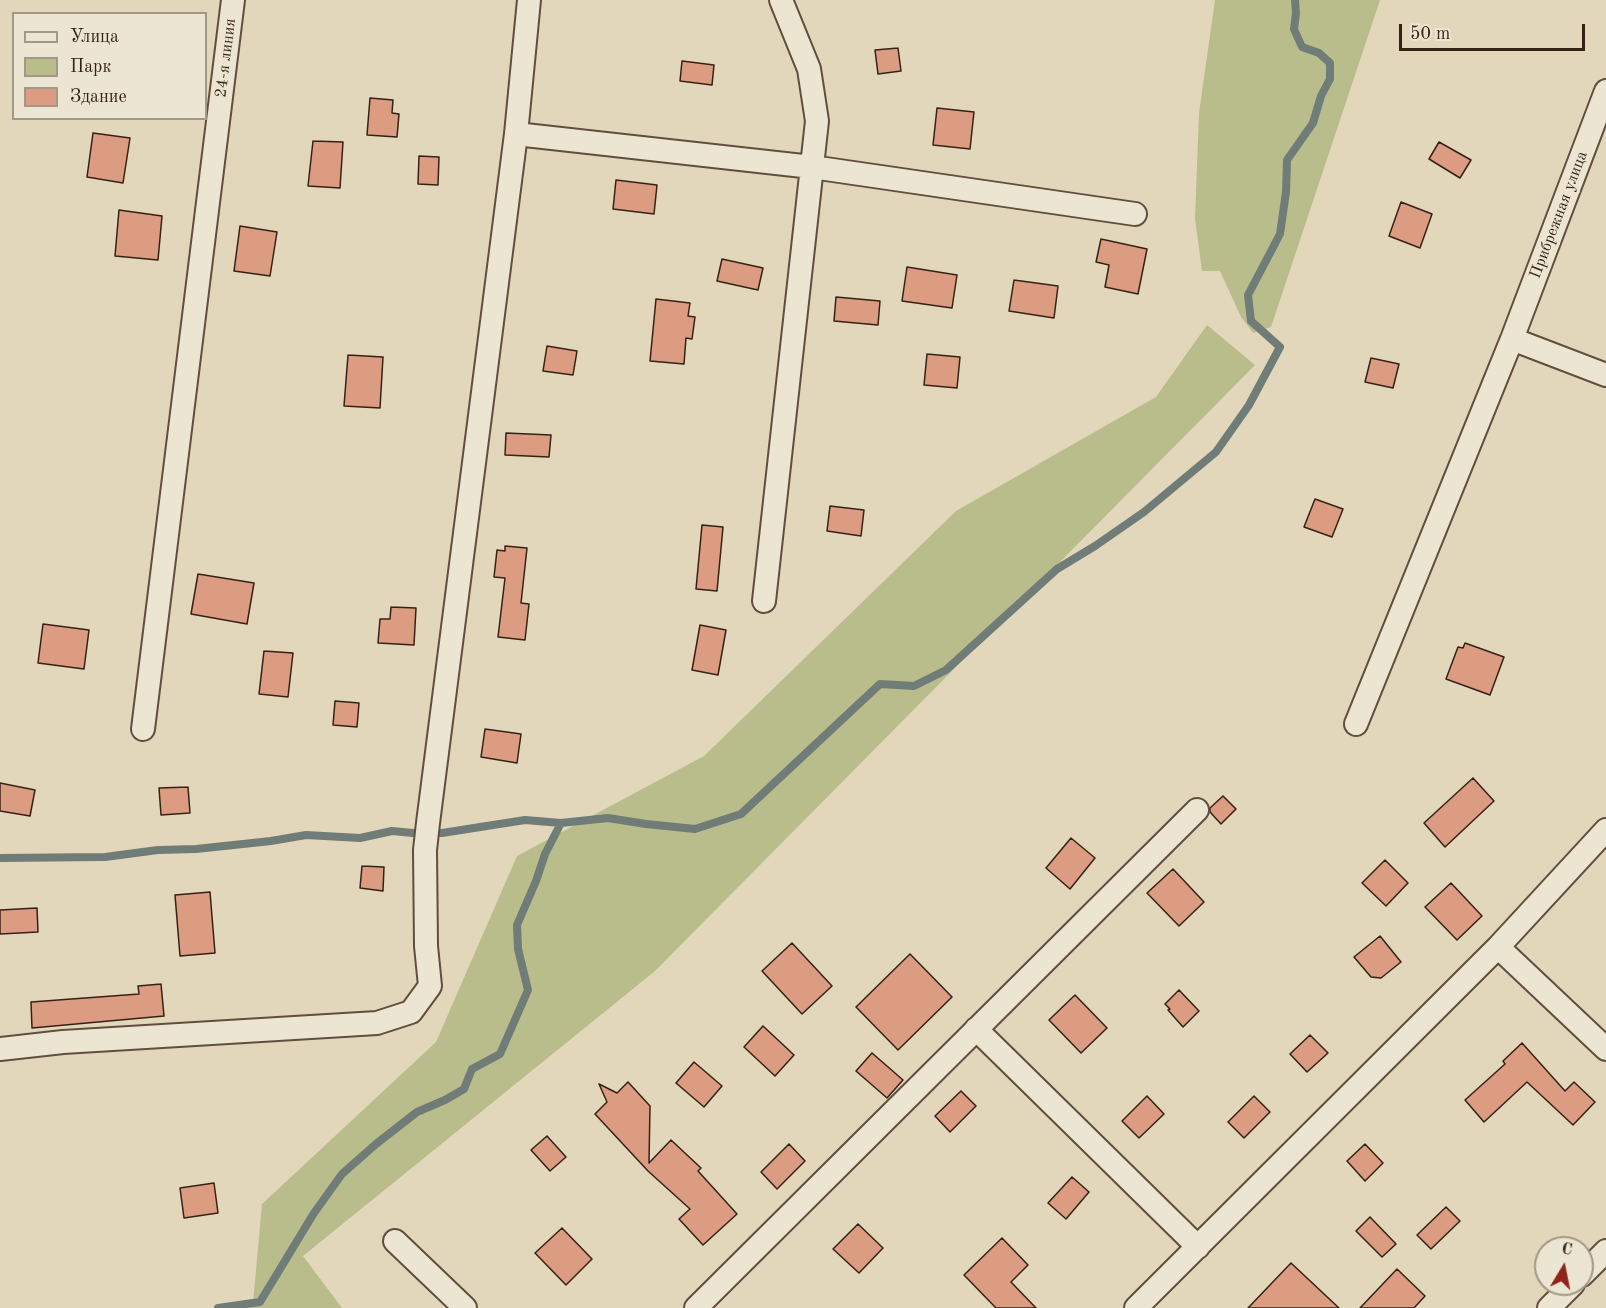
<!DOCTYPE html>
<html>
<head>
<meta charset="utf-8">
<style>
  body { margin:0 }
  #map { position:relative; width:1606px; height:1308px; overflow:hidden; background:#e2d7ba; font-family:"Old Standard TT",serif }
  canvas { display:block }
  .legend { position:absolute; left:12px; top:12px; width:195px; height:108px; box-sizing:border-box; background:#ece5d2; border:2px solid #a39787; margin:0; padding:8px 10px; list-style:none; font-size:18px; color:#362116 }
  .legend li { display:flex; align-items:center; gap:12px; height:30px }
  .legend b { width:30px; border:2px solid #a39787 }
  .north { position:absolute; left:1534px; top:1236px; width:60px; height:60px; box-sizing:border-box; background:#ece5d2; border:2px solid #a39787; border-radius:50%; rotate:10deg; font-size:16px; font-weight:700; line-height:24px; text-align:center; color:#362116 }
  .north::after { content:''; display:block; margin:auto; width:21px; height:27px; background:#8f2418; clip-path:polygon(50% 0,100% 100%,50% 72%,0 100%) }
  .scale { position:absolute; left:1399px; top:24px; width:186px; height:27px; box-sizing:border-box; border:3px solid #362116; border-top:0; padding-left:8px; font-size:18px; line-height:21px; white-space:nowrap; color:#362116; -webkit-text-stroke:4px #ece5d2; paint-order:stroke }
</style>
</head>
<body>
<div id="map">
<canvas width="1606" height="1308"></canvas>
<ul class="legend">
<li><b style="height:8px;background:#ece5d2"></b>Улица</li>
<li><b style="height:16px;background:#b9bd8b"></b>Парк</li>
<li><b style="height:16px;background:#db9c81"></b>Здание</li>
</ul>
<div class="north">С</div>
<div class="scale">50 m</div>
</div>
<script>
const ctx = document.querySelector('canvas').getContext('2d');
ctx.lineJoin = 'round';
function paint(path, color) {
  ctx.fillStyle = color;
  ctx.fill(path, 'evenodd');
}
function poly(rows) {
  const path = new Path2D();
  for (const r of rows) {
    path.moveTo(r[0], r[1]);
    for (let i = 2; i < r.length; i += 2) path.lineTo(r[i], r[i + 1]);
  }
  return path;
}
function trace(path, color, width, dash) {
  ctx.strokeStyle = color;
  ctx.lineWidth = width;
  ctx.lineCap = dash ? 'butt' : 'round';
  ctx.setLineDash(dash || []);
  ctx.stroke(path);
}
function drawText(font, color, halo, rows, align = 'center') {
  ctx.font = font + ' "Old Standard TT",serif';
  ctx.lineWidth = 6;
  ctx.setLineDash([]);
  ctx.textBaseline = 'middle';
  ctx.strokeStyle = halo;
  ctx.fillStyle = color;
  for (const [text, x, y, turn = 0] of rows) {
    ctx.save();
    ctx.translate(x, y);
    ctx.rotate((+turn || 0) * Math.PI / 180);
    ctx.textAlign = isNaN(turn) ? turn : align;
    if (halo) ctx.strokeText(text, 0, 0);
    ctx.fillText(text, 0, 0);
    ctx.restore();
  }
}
const green = poly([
  [1215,0,1380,0,1271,327,1253,333,1241,317,1220,271,1202,271,1195,219,1199,113],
  [1207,325,1255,365,655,971,303,1256,342,1308,242,1308,253,1303,262,1204,436,1042,517,856,704,756,956,511,1156,397]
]);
const stream = poly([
  [0,858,105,857,158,850,196,849,271,841,306,835,360,838,392,831,413,833,442,833,525,820,561,823],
  [218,1308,260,1302,314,1213,342,1174,376,1144,417,1112,445,1100,464,1089,472,1069,500,1054,528,990,518,949,517,925,536,881,545,854,561,823,608,818,646,824,695,829,741,814,880,684,914,686,946,670,1057,569,1095,546,1144,512,1216,452,1249,405,1280,347,1251,321,1248,295,1280,234,1286,192,1287,160,1313,123,1321,96,1330,79,1330,63,1319,53,1302,47,1294,29,1296,13,1295,0]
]);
const building = poly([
  [898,48,901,71,878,74,875,50,898,48],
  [682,61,714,65,712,85,680,81,682,61],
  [370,98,393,100,392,113,399,114,397,137,367,135,370,98],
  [937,108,974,112,970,149,933,145,937,108],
  [93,133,130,138,123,183,87,177,93,133],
  [313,141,343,142,340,188,308,186,313,141],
  [1439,142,1471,160,1460,178,1429,159,1439,142],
  [419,156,439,157,438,185,418,184,419,156],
  [616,180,657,185,654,214,613,209,616,180],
  [1401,202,1432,214,1420,248,1389,236,1401,202],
  [119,210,162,216,158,260,115,256,119,210],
  [240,226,277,232,270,276,234,271,240,226],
  [1101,239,1147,249,1138,294,1105,287,1109,265,1096,262,1101,239],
  [722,259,763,268,758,290,717,281,722,259],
  [907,267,957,275,952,308,902,301,907,267],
  [1014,280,1058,286,1054,318,1009,311,1014,280],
  [836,297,880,301,878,325,834,321,836,297],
  [656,299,690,303,688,316,695,317,692,339,686,338,684,364,650,361,656,299],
  [547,346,577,351,573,375,543,371,547,346],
  [927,354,960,357,957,388,924,385,927,354],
  [348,355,383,357,380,408,344,406,348,355],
  [1371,358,1399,364,1393,388,1365,382,1371,358],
  [506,433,551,435,549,457,505,455,506,433],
  [1315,499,1343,509,1332,537,1304,527,1315,499],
  [830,506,864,510,861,536,827,531,830,506],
  [702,525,723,527,717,591,696,589,702,525],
  [505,546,527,548,521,603,529,604,525,640,498,637,505,578,494,577,497,550,505,551,505,546],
  [198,574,254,583,247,624,191,614,198,574],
  [391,607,416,608,414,645,378,643,380,619,390,619,391,607],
  [43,624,89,630,84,669,38,663,43,624],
  [700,625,726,630,718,675,692,670,700,625],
  [1465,643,1504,657,1490,695,1446,679,1458,647,1463,648,1465,643],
  [264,651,293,653,288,697,259,694,264,651],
  [335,701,359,703,357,727,333,725,335,701],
  [485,729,521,734,517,763,481,757,485,729],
  [1473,778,1494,801,1445,847,1424,823,1473,778],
  [0,783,35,790,30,816,0,811,0,783],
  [188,787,190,813,161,815,159,788,188,787],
  [1223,796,1236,809,1221,824,1210,812,1210,808,1223,796],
  [1071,838,1095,858,1070,889,1046,868,1071,838],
  [1385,860,1408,883,1386,906,1362,883,1385,860],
  [362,866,384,867,383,891,360,888,362,866],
  [1173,869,1204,902,1179,926,1147,893,1173,869],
  [1451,883,1482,916,1457,940,1425,907,1451,883],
  [210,892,215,953,180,956,175,895,210,892],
  [37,908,38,932,0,934,0,910,37,908],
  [1380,936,1401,962,1381,978,1371,977,1354,957,1380,936],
  [792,943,832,986,802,1014,762,971,792,943],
  [910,954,952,997,898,1050,856,1007,910,954],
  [161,984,164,1016,32,1028,31,1002,139,994,138,986,161,984],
  [1179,990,1199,1011,1183,1027,1168,1010,1170,1009,1165,1004,1179,990],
  [1075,995,1107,1028,1081,1053,1049,1020,1075,995],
  [763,1026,794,1055,775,1076,744,1047,763,1026],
  [1310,1035,1328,1053,1307,1072,1290,1054,1310,1035],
  [1522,1043,1565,1091,1574,1082,1595,1102,1573,1125,1527,1082,1484,1122,1465,1100,1505,1064,1503,1061,1522,1043],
  [872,1053,903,1080,887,1098,856,1071,872,1053],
  [694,1062,722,1086,704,1107,676,1083,694,1062],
  [628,1082,650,1106,649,1163,671,1140,701,1168,698,1171,737,1214,703,1245,679,1219,690,1209,648,1171,595,1114,607,1102,599,1084,617,1093,628,1082],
  [961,1091,976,1106,950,1132,935,1116,961,1091],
  [1147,1096,1164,1114,1139,1138,1122,1121,1147,1096],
  [1254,1096,1270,1112,1244,1138,1228,1122,1254,1096],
  [547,1136,566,1157,550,1171,531,1150,547,1136],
  [789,1144,805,1161,777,1189,761,1172,789,1144],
  [1365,1144,1383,1163,1365,1181,1347,1161,1365,1144],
  [1072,1177,1089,1192,1066,1219,1048,1203,1072,1177],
  [214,1183,218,1213,184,1218,180,1188,214,1183],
  [1446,1207,1460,1221,1431,1249,1417,1235,1446,1207],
  [1370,1217,1396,1244,1382,1257,1356,1231,1370,1217],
  [858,1224,883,1248,859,1273,833,1249,858,1224],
  [562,1228,592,1259,566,1285,535,1253,562,1228],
  [1002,1238,1028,1265,1011,1282,1036,1308,996,1308,964,1275,1002,1238],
  [1291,1263,1339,1308,1248,1308,1291,1263],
  [1397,1269,1425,1296,1414,1308,1360,1308,1397,1269]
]);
const street = poly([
  [516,134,812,167,1135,214],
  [1512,339,1606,375],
  [764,601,817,121,809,69,781,0],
  [1356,724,1512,339,1606,91],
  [143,729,233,0],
  [1498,947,1606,1049],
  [976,1029,1198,1247],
  [0,1049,63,1042,377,1023,411,1012,430,986,426,946,425,850,428,823,516,134,529,0],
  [395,1241,465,1308],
  [1582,1275,1606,1251],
  [696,1308,1197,810],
  [1136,1308,1498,947,1606,830],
  [1549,1308,1573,1284]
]);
const streetNames = [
  ["24-я линия",226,58,-83],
  ["Прибрежная улица",1559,215,-69]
];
paint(green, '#b9bd8b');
trace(stream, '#707c77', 8);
paint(building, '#db9c81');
trace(building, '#362116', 1.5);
trace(street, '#614e3f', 26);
trace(street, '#ece5d2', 22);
drawText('16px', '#362116', '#ece5d2', streetNames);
</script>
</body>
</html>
